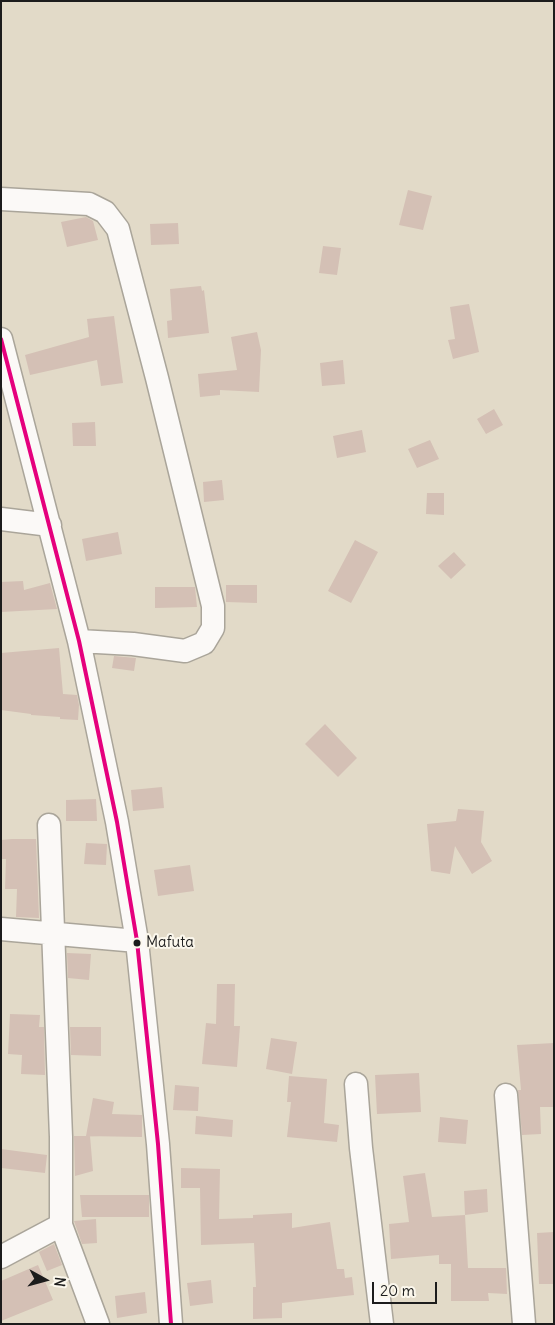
<!DOCTYPE html>
<html>
<head>
<meta charset="utf-8">
<style>
  body { margin:0 }
  #map { position:relative; width:555px; height:1325px; overflow:hidden; background:#e2dac8; font-family:Delius,sans-serif }
  canvas { display:block }
  .frame { position:absolute; inset:0; border:2px solid #1c1c1c; pointer-events:none }
  .north { position:absolute; left:20px; top:1255px; width:50px; height:50px; -webkit-text-stroke:4px #fbf7ec; paint-order:stroke; rotate:97deg; font-size:14px; font-weight:700; line-height:20px; text-align:center; color:#1c1c1c }
  .north::after { content:''; display:block; margin:auto; width:18px; height:22px; background:#1c1c1c; clip-path:polygon(50% 0,100% 100%,50% 72%,0 100%) }
  .scale { position:absolute; left:372px; top:1282px; width:65px; height:22px; box-sizing:border-box; border:2px solid #1c1c1c; border-top:0; padding-left:6px; font-size:15px; line-height:18px; white-space:nowrap; color:#1c1c1c; -webkit-text-stroke:4px #fbf7ec; paint-order:stroke }
</style>
</head>
<body>
<div id="map">
<canvas width="555" height="1325"></canvas>
<div class="frame"></div>
<div class="north">N</div>
<div class="scale">20 m</div>
</div>
<script>
const ctx = document.querySelector('canvas').getContext('2d');
ctx.lineJoin = 'round';
function paint(path, color) {
  ctx.fillStyle = color;
  ctx.fill(path, 'evenodd');
}
function poly(rows) {
  const path = new Path2D();
  for (const r of rows) {
    path.moveTo(r[0], r[1]);
    for (let i = 2; i < r.length; i += 2) path.lineTo(r[i], r[i + 1]);
  }
  return path;
}
function trace(path, color, width, dash) {
  ctx.strokeStyle = color;
  ctx.lineWidth = width;
  ctx.lineCap = dash ? 'butt' : 'round';
  ctx.setLineDash(dash || []);
  ctx.stroke(path);
}
function drawText(font, color, halo, rows, align = 'center') {
  ctx.font = font + ' Delius,sans-serif';
  ctx.lineWidth = 4;
  ctx.setLineDash([]);
  ctx.textBaseline = 'middle';
  ctx.strokeStyle = halo;
  ctx.fillStyle = color;
  for (const [text, x, y, turn = 0] of rows) {
    ctx.save();
    ctx.translate(x, y);
    ctx.rotate((+turn || 0) * Math.PI / 180);
    ctx.textAlign = isNaN(turn) ? turn : align;
    if (halo) ctx.strokeText(text, 0, 0);
    ctx.fillText(text, 0, 0);
    ctx.restore();
  }
}
const building = poly([
  [408,190,432,196,423,230,399,225],
  [86,217,93,221,98,240,67,247,61,222],
  [178,223,179,244,151,245,150,224],
  [323,246,341,248,337,275,319,273],
  [201,286,202,291,204,290,209,333,168,338,167,321,172,320,170,289],
  [469,304,479,352,453,359,448,340,455,339,450,307],
  [114,316,123,383,101,386,97,360,30,375,25,355,89,337,87,319],
  [257,332,261,350,259,392,220,390,220,395,200,397,198,374,237,370,231,337],
  [343,360,345,384,322,386,320,363],
  [494,409,503,425,486,434,477,419],
  [95,422,96,446,73,446,72,423],
  [362,430,366,452,337,458,333,436],
  [430,440,439,459,417,468,408,449],
  [222,480,224,500,204,502,203,482],
  [427,493,444,493,444,515,426,514],
  [118,532,122,554,86,561,82,539],
  [355,540,378,552,351,603,328,591],
  [454,552,466,565,451,579,438,566],
  [23,581,24,590,50,583,57,609,1,612,1,582],
  [226,585,257,585,257,603,226,602],
  [155,587,195,587,197,607,155,608],
  [59,648,63,694,77,695,79,705,78,720,60,719,60,717,31,715,31,714,1,710,1,653],
  [114,656,136,658,134,671,112,668],
  [325,724,357,758,338,777,305,744],
  [162,787,164,808,133,811,131,790],
  [96,799,97,821,66,821,66,800],
  [458,809,484,811,481,842,492,861,472,874,455,846,450,874,431,871,427,824,456,821],
  [12,839,36,839,39,918,16,917,17,889,5,889,6,859,1,859,1,840],
  [86,843,107,844,106,865,84,864],
  [190,865,194,891,158,896,154,870],
  [67,953,91,954,89,980,68,978],
  [217,984,235,984,234,1026,240,1026,237,1067,202,1064,206,1023,216,1024],
  [10,1014,40,1015,39,1027,44,1027,45,1075,21,1074,22,1055,8,1054],
  [70,1027,101,1027,101,1056,71,1055],
  [271,1038,297,1042,292,1074,266,1069],
  [554,1043,554,1107,540,1107,541,1134,522,1135,518,1090,521,1090,517,1045],
  [419,1073,421,1112,377,1114,375,1075],
  [289,1076,327,1079,324,1123,339,1125,337,1142,287,1137,291,1102,287,1102],
  [175,1085,199,1087,198,1111,173,1110],
  [93,1098,114,1102,112,1114,142,1115,142,1137,86,1136],
  [196,1116,233,1120,232,1137,195,1134],
  [440,1117,468,1120,466,1144,438,1142],
  [74,1136,90,1136,93,1171,75,1176],
  [1,1149,47,1155,45,1173,1,1168],
  [181,1168,220,1169,219,1219,253,1218,253,1215,292,1213,292,1228,330,1222,337,1269,344,1269,345,1278,352,1277,354,1295,282,1303,282,1318,253,1319,253,1287,256,1287,254,1243,201,1245,200,1188,181,1188],
  [425,1173,432,1217,465,1215,468,1268,506,1268,507,1294,488,1293,489,1301,451,1301,451,1264,439,1264,439,1255,391,1259,389,1224,409,1222,403,1176],
  [487,1189,488,1212,465,1215,464,1191],
  [80,1195,149,1195,149,1217,82,1217],
  [96,1219,97,1243,82,1244,74,1221],
  [554,1232,554,1284,539,1284,537,1233],
  [54,1244,62,1265,47,1271,39,1252],
  [38,1265,53,1300,1,1321,1,1281],
  [211,1280,213,1303,190,1306,187,1283],
  [145,1292,147,1313,117,1318,115,1296]
]);
const minor = poly([
  [1,199,89,204,105,212,118,229,157,378,213,606,213,628,204,643,185,651,133,644,79,641],
  [1,339,79,641,117,822,137,941,158,1144,171,1324],
  [1,519,50,525],
  [49,825,61,1137,61,1225,98,1324],
  [1,929,137,941],
  [356,1084,361,1148,382,1324],
  [506,1095,524,1324],
  [1,1257,61,1225]
]);
const bus1 = poly([
  [1,339,79,641,117,822,137,941,158,1144,171,1324]
]);
const markers = [
  [137,943,4.5,"#1c1c1c"]
];
const busNames = [
  ["Mafuta",146,943]
];
paint(building, '#d4c0b5');
trace(minor, '#aaa59a', 25);
trace(minor, '#fbf9f7', 22);
trace(bus1, '#e5007d', 4);
for (const [x, y, r, color] of markers) {
  const dot = new Path2D();
  dot.arc(x, y, r, 0, 2 * Math.PI);
  ctx.fillStyle = color;
  ctx.fill(dot);
  trace(dot, '#fbf7ec', 2);
}
drawText('15px', '#1c1c1c', '#fbf7ec', busNames, 'left');
</script>
</body>
</html>
